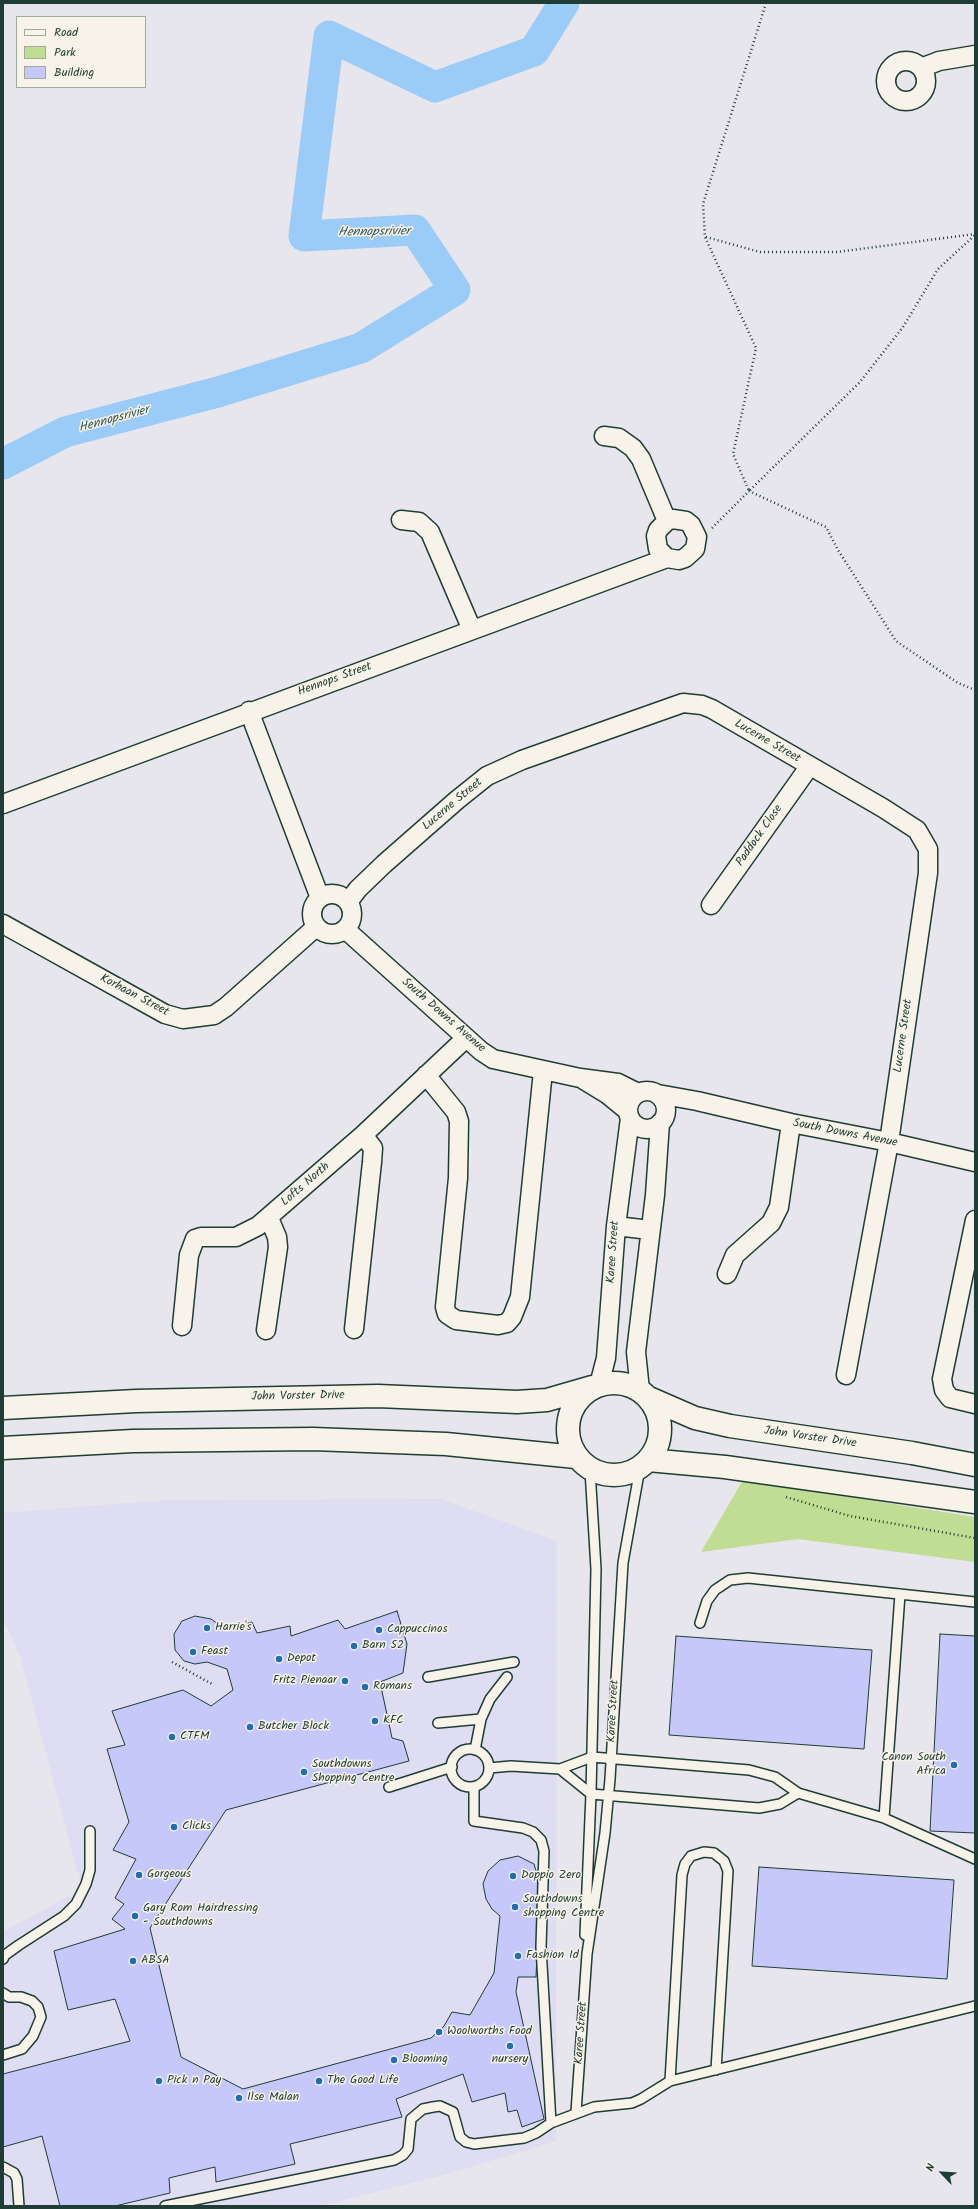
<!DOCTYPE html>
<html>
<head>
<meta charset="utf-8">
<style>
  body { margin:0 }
  #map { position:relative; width:978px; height:2209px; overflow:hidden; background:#e8e6ed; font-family:Kalam,sans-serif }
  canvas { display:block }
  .frame { position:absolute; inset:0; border:4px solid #1f3d34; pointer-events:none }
  .legend { position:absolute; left:16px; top:16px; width:130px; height:72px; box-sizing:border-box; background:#f7f3e8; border:1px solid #a1aaa0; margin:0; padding:5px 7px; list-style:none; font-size:12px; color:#1f3d34 }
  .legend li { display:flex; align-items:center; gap:8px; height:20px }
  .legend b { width:20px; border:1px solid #a1aaa0 }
  .north { position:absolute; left:922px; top:2153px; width:40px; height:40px; -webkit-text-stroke:3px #f7f3e8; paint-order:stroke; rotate:295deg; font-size:11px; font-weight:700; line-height:16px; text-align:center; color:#1f3d34 }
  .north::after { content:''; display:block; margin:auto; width:14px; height:18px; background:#1f3d34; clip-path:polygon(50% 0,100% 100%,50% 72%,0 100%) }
</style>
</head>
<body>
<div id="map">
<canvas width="978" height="2209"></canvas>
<div class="frame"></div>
<ul class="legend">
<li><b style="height:5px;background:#f7f3e8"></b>Road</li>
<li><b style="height:11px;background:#c1dc93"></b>Park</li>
<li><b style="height:11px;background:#c6c8fa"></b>Building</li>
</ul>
<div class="north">N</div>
</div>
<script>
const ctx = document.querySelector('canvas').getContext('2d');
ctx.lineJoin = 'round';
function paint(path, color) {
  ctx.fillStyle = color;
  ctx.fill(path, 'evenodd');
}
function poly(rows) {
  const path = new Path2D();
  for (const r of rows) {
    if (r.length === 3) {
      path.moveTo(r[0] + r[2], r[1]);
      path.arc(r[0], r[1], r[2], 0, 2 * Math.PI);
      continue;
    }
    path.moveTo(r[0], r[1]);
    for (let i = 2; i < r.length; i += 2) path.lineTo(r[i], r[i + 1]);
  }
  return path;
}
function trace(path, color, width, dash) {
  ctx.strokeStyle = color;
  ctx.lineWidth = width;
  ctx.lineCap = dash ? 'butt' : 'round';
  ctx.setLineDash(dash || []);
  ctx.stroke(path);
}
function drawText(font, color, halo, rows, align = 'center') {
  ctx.font = font + ' Kalam,sans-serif';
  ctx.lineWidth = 3;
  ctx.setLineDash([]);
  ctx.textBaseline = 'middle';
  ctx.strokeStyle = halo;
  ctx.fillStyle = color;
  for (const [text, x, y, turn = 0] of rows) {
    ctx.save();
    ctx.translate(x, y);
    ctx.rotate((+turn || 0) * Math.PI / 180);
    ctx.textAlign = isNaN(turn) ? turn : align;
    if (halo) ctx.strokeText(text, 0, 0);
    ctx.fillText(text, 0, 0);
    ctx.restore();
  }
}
const built = poly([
  [441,1499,557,1541,556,2141,444,2175,320,2206,3,2206,3,1932,82,1889,20,1656,3,1618,3,1513,164,1500]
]);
const green = poly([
  [743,1480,975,1517,975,1562,798,1539,701,1552]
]);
const river = poly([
  [3,464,65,432,218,392,361,348,455,290,415,230,304,236,329,36,435,87,534,51,564,3]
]);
const building = poly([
  [397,1611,407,1644,403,1673,380,1682,392,1738,403,1741,409,1761,226,1810,150,1928,181,2057,243,2089,431,2038,444,2026,452,2012,470,2015,494,1973,500,1916,492,1909,486,1899,483,1884,488,1871,500,1860,518,1856,534,1864,540,1884,536,1977,518,1977,516,1992,544,2119,522,2127,517,2110,508,2112,505,2093,472,2102,463,2074,396,2099,402,2117,290,2144,295,2164,216,2182,215,2167,169,2178,170,2193,115,2206,60,2206,42,2136,3,2147,3,2074,130,2041,115,1999,68,2010,54,1951,125,1929,112,1919,124,1904,115,1898,136,1859,113,1850,129,1822,107,1749,125,1745,112,1711,183,1690,211,1706,233,1690,227,1669,207,1662,195,1664,184,1661,175,1650,174,1634,182,1621,195,1616,211,1619,225,1629,252,1622,257,1633,290,1626,291,1636,338,1620,345,1629,397,1611],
  [940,1634,975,1636,975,1833,930,1831,940,1634],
  [676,1636,872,1650,864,1749,669,1735,676,1636],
  [759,1867,954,1880,947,1979,752,1966,759,1867]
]);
const path = poly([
  [766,3,703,204,705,237,756,348,733,454,749,491,860,382,903,327,938,269,975,235],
  [706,237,760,252,837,252,975,234],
  [712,528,749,491,826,527,838,550,896,641,958,683,975,690],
  [786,1497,850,1516,975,1538],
  [172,1662,212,1684]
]);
const service = poly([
  [700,1623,707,1601,715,1590,730,1580,748,1578,975,1602],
  [428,1677,514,1662],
  [438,1723,481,1719],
  [470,1768,19],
  [475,1750,481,1719,490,1699,507,1677],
  [489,1768,511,1766,560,1769,592,1757,749,1770,775,1777,798,1793,884,1818,975,1859],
  [560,1769,591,1794,759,1808,780,1804,798,1793],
  [389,1787,452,1767],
  [884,1818,900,1594],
  [585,1935,591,1794,596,1569,590,1470],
  [3,1959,5,1955,19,1945,64,1916,76,1904,86,1884,90,1870,90,1831],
  [3,1993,9,1997,21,1997,32,2001,38,2007,41,2017,33,2036,22,2049,3,2055],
  [670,2081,682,1875,685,1864,691,1856,704,1852,714,1853,724,1861,728,1871,716,2070],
  [576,2112,587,1954,605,1833,610,1779,623,1563,640,1468],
  [551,2123,594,2107,632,2103,641,2099,670,2081,975,2006],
  [3,2167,14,2173,17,2179,19,2206],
  [165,2206,394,2160,403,2155,408,2149,411,2119,423,2109,433,2107,440,2106,453,2112,460,2137,466,2142,474,2144,524,2138,536,2133,551,2123,541,1947,544,1851,541,1840,533,1832,523,1828,474,1821,474,1787]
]);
const minor = poly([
  [906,81,20],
  [921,68,939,61,975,55],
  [604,436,619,438,633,448,641,459,667,521],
  [401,520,419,522,430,532,472,630],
  [249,711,320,898],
  [3,804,667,558,679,560,685,558,695,549,697,537,691,525,686,521,673,519,667,521,658,530,656,536,658,549,667,558],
  [332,914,20],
  [348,902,358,889,384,864,457,800,487,776,522,760,683,703,702,705,712,709,883,808,917,830,928,849,928,873,889,1142,846,1375],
  [711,905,809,767],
  [3,924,165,1014,183,1019,214,1015,226,1007,316,927],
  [345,929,481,1051,493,1059,580,1078,618,1083,638,1093],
  [426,1075,456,1112,459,1121,458,1178,445,1307,447,1314,456,1320,498,1325,507,1323,512,1317,520,1297,543,1071],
  [584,1080,607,1094,628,1111],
  [647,1110,19],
  [658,1094,697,1101,791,1123,889,1142,975,1162],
  [975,1220,942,1379,944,1390,950,1398,975,1404],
  [616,1226,650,1230],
  [727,1274,735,1255,771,1223,779,1207,791,1123],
  [182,1326,189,1255,195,1239,201,1237,236,1237,258,1226,363,1135,466,1038],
  [354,1329,372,1162,373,1148,363,1135],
  [266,1330,278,1247,277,1237,269,1218],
  [599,1385,606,1358,616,1226,630,1118],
  [640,1390,636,1352,655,1195,660,1123]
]);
const tertiary = poly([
  [614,1429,46],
  [649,1398,695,1418,730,1426,912,1453,975,1465],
  [3,1408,136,1401,378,1396,517,1402,547,1400,592,1387],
  [3,1448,133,1441,313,1439,446,1444,576,1457],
  [648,1460,725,1467,975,1502]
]);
const markers = [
  [207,1628,4,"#1f6fb2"],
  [379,1630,4,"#1f6fb2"],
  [354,1646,4,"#1f6fb2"],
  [193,1652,4,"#1f6fb2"],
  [279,1659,4,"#1f6fb2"],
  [345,1681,4,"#1f6fb2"],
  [365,1687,4,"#1f6fb2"],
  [375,1721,4,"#1f6fb2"],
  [250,1727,4,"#1f6fb2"],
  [172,1737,4,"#1f6fb2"],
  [954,1765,4,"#1f6fb2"],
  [304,1772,4,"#1f6fb2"],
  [174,1827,4,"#1f6fb2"],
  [139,1875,4,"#1f6fb2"],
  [513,1876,4,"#1f6fb2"],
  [515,1907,4,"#1f6fb2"],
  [135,1916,4,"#1f6fb2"],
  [518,1956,4,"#1f6fb2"],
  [133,1961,4,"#1f6fb2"],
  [439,2032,4,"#1f6fb2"],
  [510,2046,4,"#1f6fb2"],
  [394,2060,4,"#1f6fb2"],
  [159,2081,4,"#1f6fb2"],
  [319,2081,4,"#1f6fb2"],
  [239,2098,4,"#1f6fb2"]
];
const streetNames = [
  ["Hennops Street",335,680,-20],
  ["Lucerne Street",767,742,30],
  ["Lucerne Street",453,805,-40],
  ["Paddock Close",760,836,-55],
  ["Korhaan Street",134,996,28],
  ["South Downs Avenue",443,1016,41],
  ["Lucerne Street",904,1036,-82],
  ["South Downs Avenue",845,1134,11],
  ["Lofts North",306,1185,-41],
  ["Karee Street",614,1252,-86],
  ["John Vorster Drive",298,1397,-1],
  ["John Vorster Drive",810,1438,8],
  ["Karee Street",614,1711,-87],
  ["Karee Street",582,2033,-86]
];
const poiNames = [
  ["Harrie's",215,1628],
  ["Cappuccinos",387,1630],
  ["Barn 52",362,1646],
  ["Feast",201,1652],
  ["Depot",287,1659],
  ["Fritz Pienaar",337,1681,"right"],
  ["Romans",373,1687],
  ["KFC",383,1721],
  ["Butcher Block",258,1727],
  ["CTFM",180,1737],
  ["Canon South",946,1758,"right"],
  ["Africa",946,1772,"right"],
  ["Southdowns",312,1765],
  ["Shopping Centre",312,1779],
  ["Clicks",182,1827],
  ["Gorgeous",147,1875],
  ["Doppio Zero",521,1876],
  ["Southdowns",523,1900],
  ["shopping Centre",523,1914],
  ["Gary Rom Hairdressing",143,1909],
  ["- Southdowns",143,1923],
  ["Fashion Id",526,1956],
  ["ABSA",141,1961],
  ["Woolworths Food",447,2032],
  ["Blooming",402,2060],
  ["nursery",510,2060,"center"],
  ["Pick n Pay",167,2081],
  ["The Good Life",327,2081],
  ["Ilse Malan",247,2098]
];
const waterNames = [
  ["Hennopsrivier",374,233,-1],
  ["Hennopsrivier",114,420,-15]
];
paint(built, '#deddf1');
paint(green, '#c1dc93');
trace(river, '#9accf7', 31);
paint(building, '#c6c8fa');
trace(building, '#1f3d34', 1);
trace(service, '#1f3d34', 12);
trace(minor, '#1f3d34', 21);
trace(tertiary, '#1f3d34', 25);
trace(path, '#1f3d34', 2.5, [1, 3]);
trace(service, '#f7f3e8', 9);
trace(minor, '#f7f3e8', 18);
trace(tertiary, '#f7f3e8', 22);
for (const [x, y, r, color] of markers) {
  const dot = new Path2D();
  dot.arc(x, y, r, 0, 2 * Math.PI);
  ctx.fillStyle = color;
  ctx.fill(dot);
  trace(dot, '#f7f3e8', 1.5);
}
drawText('12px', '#1f3d34', '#f7f3e8', streetNames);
drawText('12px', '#1f3d34', '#f7f3e8', poiNames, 'left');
drawText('italic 13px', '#385a5b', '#f7f3e8', waterNames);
</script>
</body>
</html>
